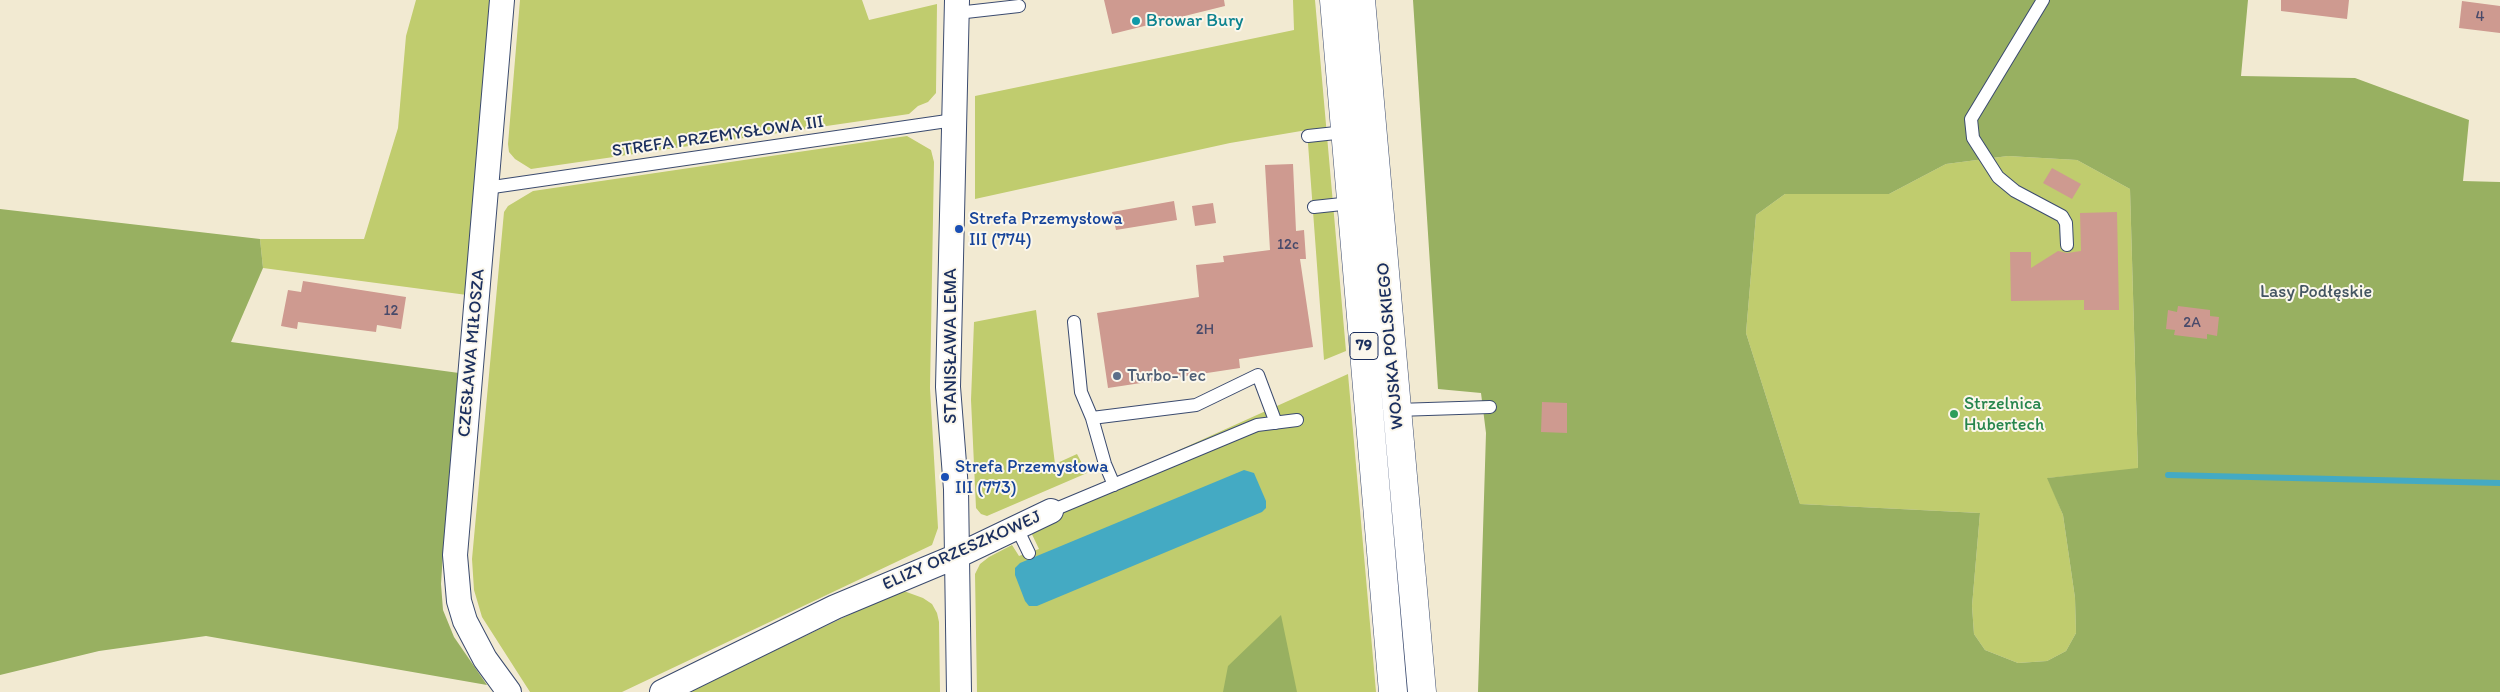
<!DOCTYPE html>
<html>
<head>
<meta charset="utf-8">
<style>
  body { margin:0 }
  canvas { display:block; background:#f2ead2 }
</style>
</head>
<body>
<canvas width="2500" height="692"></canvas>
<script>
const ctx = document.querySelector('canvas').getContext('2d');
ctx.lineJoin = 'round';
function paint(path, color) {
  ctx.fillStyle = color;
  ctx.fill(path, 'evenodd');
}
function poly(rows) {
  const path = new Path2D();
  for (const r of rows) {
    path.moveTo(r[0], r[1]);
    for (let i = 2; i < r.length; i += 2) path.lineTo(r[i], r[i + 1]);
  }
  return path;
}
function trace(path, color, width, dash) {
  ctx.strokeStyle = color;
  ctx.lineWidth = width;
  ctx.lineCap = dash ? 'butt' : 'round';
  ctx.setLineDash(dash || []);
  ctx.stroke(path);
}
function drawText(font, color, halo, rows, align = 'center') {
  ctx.font = font + ' Itim,sans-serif';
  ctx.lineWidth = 4;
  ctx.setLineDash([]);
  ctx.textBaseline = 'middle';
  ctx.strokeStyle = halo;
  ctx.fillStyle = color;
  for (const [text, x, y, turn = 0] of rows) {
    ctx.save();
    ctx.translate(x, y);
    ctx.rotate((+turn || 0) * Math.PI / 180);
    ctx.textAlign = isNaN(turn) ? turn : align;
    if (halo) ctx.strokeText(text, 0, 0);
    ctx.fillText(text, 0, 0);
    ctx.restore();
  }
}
const green = poly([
  [416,0,493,0,467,295,263,268,260,239,364,239,398,128,406,36],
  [520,0,862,0,869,20,937,4,936,93,928,102,918,106,909,114,531,169,515,159,509,152,508,144],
  [1293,0,1315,0,1346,351,1324,360,1307,130,1230,143,975,199,975,96,1294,30],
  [907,136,931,150,934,162,930,388,938,528,932,545,622,692,530,692,482,617,474,590,472,559,504,212,508,206,533,191],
  [2008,156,2077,160,2130,189,2138,469,2048,478,2063,515,2075,598,2076,633,2066,651,2047,661,2018,663,1985,650,1974,634,1972,606,1980,513,1800,504,1746,333,1756,215,1785,194,1889,194,1946,164],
  [1036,310,1055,464,1077,454,1087,473,987,516,981,514,976,508,971,400,974,322],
  [1348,374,1376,692,977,692,975,574,980,564,989,557,1012,545,1019,556,1039,549,1027,524,1108,482],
  [901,590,923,598,932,604,937,613,939,622,940,692,688,692]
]);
const forest = poly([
  [1413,0,2248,0,2241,76,2355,78,2469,120,2463,181,2500,182,2500,692,1478,692,1486,433,1481,393,1438,389],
  [2008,156,2077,160,2130,189,2138,468,2047,478,2063,515,2075,598,2076,633,2066,651,2047,661,2018,663,1985,650,1974,634,1972,606,1980,513,1800,504,1746,333,1756,215,1785,194,1889,194,1946,164],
  [0,209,260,239,263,268,231,342,459,373,444,537,441,584,443,610,454,637,487,685,206,636,99,651,0,675],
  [1281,615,1297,692,1223,692,1228,666]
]);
const water = poly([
  [1244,470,1254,473,1266,501,1266,508,1262,512,1037,606,1029,606,1025,601,1015,575,1015,568,1020,563]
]);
const stream = poly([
  [2168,475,2500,483]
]);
const building = poly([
  [1104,0,1224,0,1225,6,1112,34],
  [2281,0,2349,0,2347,19,2281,11],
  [2462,1,2500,6,2500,33,2459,28],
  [1293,164,1296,231,1304,230,1306,259,1300,259,1313,347,1239,359,1240,368,1108,388,1097,313,1199,297,1196,265,1224,262,1223,256,1270,250,1265,165],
  [2052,168,2081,184,2072,199,2043,183],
  [1174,201,1177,220,1116,230,1112,212],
  [1213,203,1216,223,1195,226,1192,206],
  [2117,212,2119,310,2084,310,2084,300,2011,301,2010,252,2031,252,2031,268,2058,251,2067,253,2081,251,2080,213],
  [303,281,406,297,401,329,377,325,376,332,298,322,297,329,281,326,288,290,301,292],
  [2178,306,2210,310,2210,316,2219,317,2217,336,2207,334,2207,339,2174,335,2175,330,2166,329,2168,310,2177,312],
  [1542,402,1567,403,1567,433,1541,432]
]);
const lane = poly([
  [2043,0,1971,119,1973,138,1998,177,2015,191,2062,216,2066,223,2067,245],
  [957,13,1019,6],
  [1308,136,1345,132],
  [486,188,954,120],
  [1314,207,1351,203],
  [1074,322,1081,392,1092,418],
  [1397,410,1490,407],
  [1114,485,1105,464,1092,418,1196,405,1258,375,1276,423],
  [1051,511,1257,425,1297,420],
  [1016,526,1029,553]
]);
const street = poly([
  [502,0,455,555,459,601,465,621,485,659,509,692],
  [957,0,948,387,956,489,959,692],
  [662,692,835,607,957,556,1051,511]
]);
const primary = poly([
  [1334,0,1393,692],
  [1361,0,1422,692]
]);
const markers = [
  [1136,21,5,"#0f9aa8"],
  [959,229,5,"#1a4fb4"],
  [1117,376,5,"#5c6f8a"],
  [1954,414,5,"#2e9e5b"],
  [945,477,5,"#1a4fb4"]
];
const numberNames = [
  ["4",2480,17],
  ["12c",1288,245],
  ["12",391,311],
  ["2A",2192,323],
  ["2H",1205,330]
];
const shields = [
  [1364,346,28]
];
const shieldNames = [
  ["79",1364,346]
];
const cultureNames = [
  ["Browar Bury",1146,21]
];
const streetNames = [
  ["STREFA PRZEMYSŁOWA III",718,137,-8],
  ["STANISŁAWA LEMA",951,346,-90],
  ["WOJSKA POLSKIEGO",1391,346,-95],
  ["CZESŁAWA MIŁOSZA",472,353,-85],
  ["ELIZY ORZESZKOWEJ",962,551,-24]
];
const transitNames = [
  ["Strefa Przemysłowa",969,219],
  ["III (774)",969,240],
  ["Strefa Przemysłowa",955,467],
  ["III (773)",955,488]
];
const parkNames = [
  ["Lasy Podłęskie",2316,292]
];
const serviceNames = [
  ["Turbo-Tec",1127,376]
];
const leisureNames = [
  ["Strzelnica",1964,404],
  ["Hubertech",1964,425]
];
paint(green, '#c0cc6e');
paint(forest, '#98b061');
paint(water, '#44aac3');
trace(stream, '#44aac3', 6);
paint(building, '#ce9a90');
trace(lane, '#3b4b6f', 14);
trace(street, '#3b4b6f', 26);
trace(primary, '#3b4b6f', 29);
trace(lane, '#fff', 12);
trace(street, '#fff', 24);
trace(primary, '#fff', 28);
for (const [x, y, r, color] of markers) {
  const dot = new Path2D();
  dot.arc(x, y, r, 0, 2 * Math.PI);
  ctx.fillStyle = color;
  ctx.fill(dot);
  trace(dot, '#fbf7ec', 2);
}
drawText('15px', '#484a6a', null, numberNames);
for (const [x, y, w] of shields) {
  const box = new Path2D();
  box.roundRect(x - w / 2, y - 13.5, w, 27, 4);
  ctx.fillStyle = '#fbf7ec';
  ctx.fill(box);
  trace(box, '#1b2f5e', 1);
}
drawText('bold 16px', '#1b2f5e', null, shieldNames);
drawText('18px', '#0d838f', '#fbf7ec', cultureNames, 'left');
drawText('18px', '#1b2f5e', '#fbf7ec', streetNames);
drawText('18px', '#164399', '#fbf7ec', transitNames, 'left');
drawText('18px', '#445662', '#fbf7ec', parkNames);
drawText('18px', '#4e5e75', '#fbf7ec', serviceNames, 'left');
drawText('18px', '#27864d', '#fbf7ec', leisureNames, 'left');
</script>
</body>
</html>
